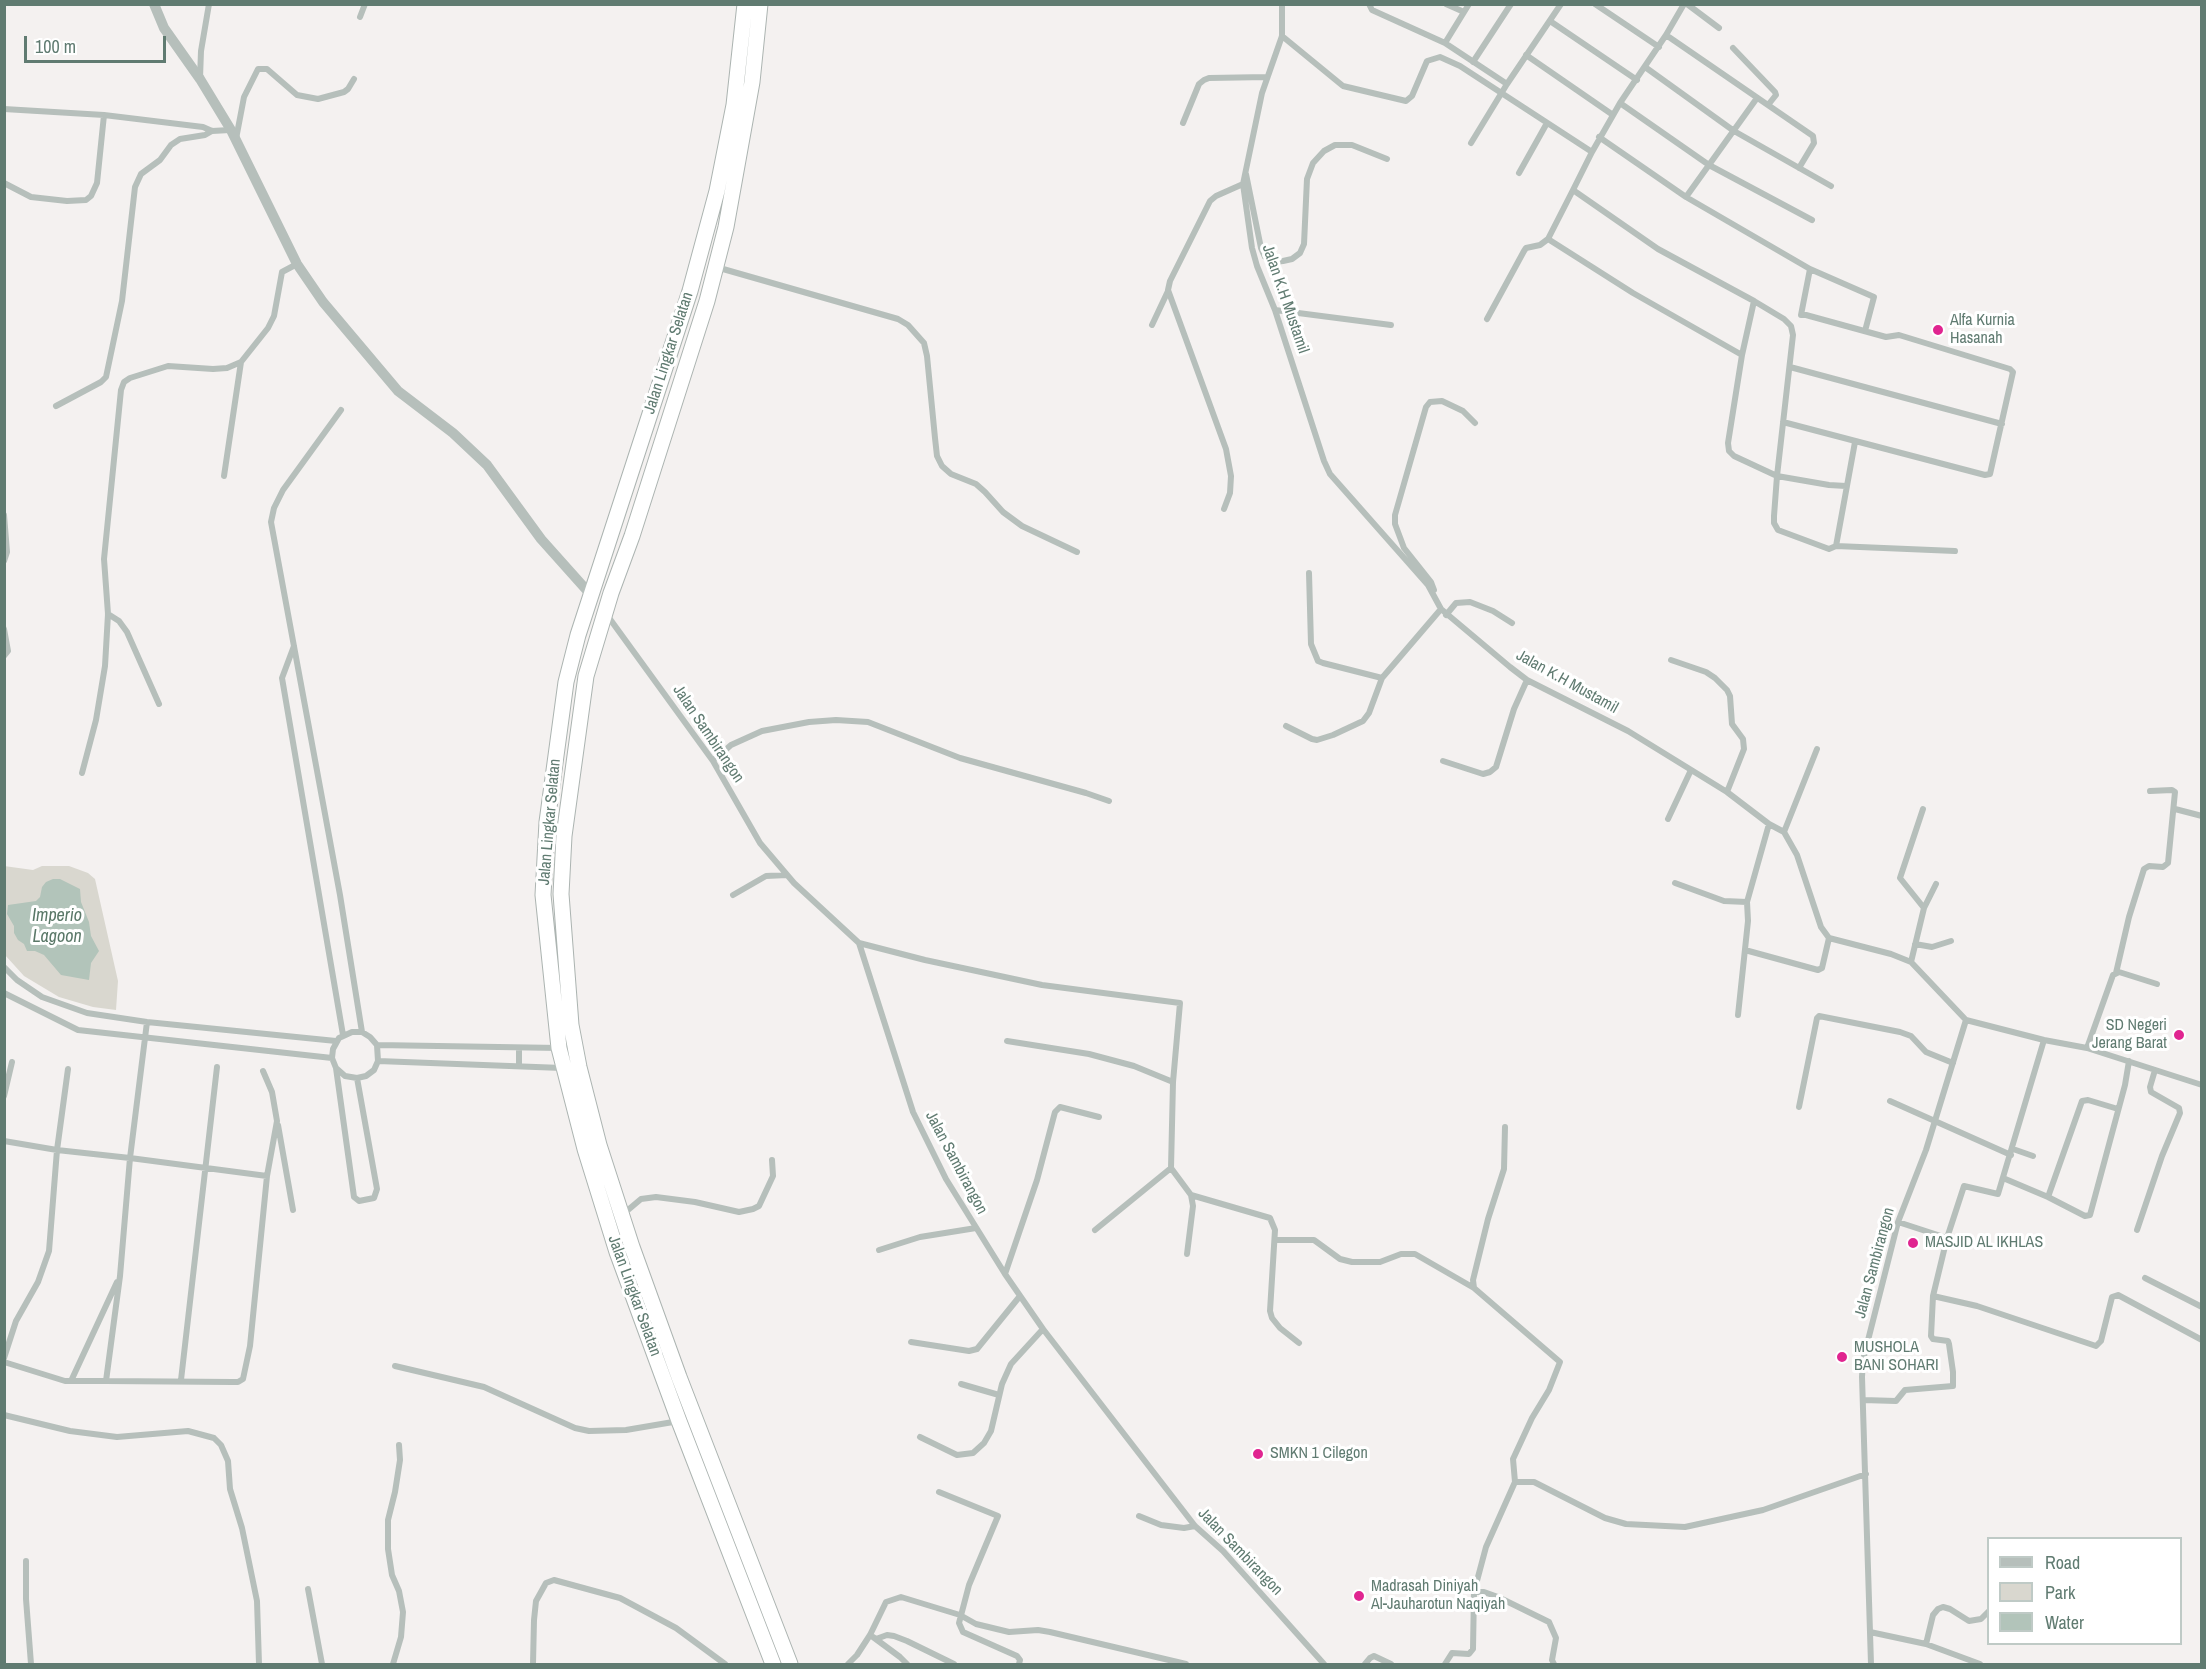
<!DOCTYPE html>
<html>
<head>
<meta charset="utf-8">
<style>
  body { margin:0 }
  #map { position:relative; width:2206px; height:1669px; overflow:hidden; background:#f4f1f0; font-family:"Archivo Narrow",sans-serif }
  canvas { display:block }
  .frame { position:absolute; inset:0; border:6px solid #607b71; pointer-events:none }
  .legend { position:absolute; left:1987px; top:1537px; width:195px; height:108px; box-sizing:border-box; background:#fff; border:2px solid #bfcac6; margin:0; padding:8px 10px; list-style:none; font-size:18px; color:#607b71 }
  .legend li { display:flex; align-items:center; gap:12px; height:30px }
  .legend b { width:30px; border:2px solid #bfcac6 }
  .scale { position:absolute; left:24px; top:36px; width:142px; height:27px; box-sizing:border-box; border:3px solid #607b71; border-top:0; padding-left:8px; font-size:18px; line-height:21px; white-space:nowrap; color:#607b71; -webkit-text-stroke:4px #fff; paint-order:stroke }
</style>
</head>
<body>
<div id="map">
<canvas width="2206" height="1669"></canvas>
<div class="frame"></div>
<ul class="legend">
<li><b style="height:8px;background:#b6bfbb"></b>Road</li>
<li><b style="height:16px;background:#d9d7cf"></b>Park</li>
<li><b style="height:16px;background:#b2c4ba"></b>Water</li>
</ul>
<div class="scale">100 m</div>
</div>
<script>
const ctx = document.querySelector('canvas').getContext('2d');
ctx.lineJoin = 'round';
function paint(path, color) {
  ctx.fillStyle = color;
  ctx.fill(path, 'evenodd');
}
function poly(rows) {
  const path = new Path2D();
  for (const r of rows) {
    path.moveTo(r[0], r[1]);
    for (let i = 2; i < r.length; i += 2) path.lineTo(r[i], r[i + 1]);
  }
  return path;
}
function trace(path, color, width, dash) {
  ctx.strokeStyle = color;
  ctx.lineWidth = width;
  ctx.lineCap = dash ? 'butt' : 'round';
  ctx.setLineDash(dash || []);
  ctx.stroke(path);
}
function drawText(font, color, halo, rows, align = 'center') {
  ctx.font = font + ' "Archivo Narrow",sans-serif';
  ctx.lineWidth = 6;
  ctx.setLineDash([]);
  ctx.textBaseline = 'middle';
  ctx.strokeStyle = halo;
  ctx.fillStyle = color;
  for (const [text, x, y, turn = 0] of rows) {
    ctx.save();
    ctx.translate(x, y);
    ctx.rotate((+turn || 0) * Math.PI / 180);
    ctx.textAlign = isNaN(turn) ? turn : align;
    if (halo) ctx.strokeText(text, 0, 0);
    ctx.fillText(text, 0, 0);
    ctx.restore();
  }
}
const green = poly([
  [4,866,33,870,42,866,69,866,88,873,95,879,118,981,116,1010,93,1007,59,997,24,976,5,955]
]);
const water = poly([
  [53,879,60,879,80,889,81,902,89,922,91,936,99,951,91,963,89,980,61,975,44,955,35,951,27,951,24,944,18,940,14,933,14,926,7,914,8,905,36,901,40,897,42,887,46,882]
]);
const minor = poly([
  [1282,4,1282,36,1262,93,1243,184,1252,248,1257,266,1275,310,1324,461,1330,474,1428,585,1441,609,1510,667,1527,680,1628,731,1727,792,1769,824,1784,832,1797,855,1821,927,1829,938,1891,954,1911,962,1966,1020,2044,1040,2087,1048,2202,1085],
  [1369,4,1372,10,1445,43],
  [1446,4,1464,12],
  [1469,4,1445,43,1507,84],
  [1595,4,1659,47],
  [1687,4,1719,28],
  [360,17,365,4],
  [1550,21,1637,80],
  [1666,35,1684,4],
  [1282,36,1343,86,1406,101,1412,96,1427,61,1440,57,1460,66,1592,152,1573,190,1658,249,1754,301],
  [1733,48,1775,92,1776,95,1768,105],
  [1526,55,1613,115],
  [1473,62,1511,4],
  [1645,67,1734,131,1831,186],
  [200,78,201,51,209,4],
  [1620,103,1709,165,1812,220],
  [4,109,104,115],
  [1183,123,1199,84,1204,80,1209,78,1267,77],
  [1599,137,1686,197,1757,98],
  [236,139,244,97,258,69,267,69,297,95,318,99,344,92,348,89,354,79],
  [1471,143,1507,84,1561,4],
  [1592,152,1620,103,1666,35,1813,136,1814,143,1799,168],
  [1519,173,1547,123],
  [1246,174,1261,248,1265,257,1274,262,1283,261,1292,259,1300,253,1304,244,1307,179,1313,163,1324,151,1335,145,1352,145,1387,159],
  [4,183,31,197,67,201,86,200,91,196,97,183,104,115,203,127,212,131,230,130],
  [1686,197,1810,269],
  [1548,239,1633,293,1742,355],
  [716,267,898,319,908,325,924,343,927,356,935,438,937,456,942,466,951,474,976,484,985,492,1003,512,1022,526,1077,552],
  [1275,310,1391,325],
  [1801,315,1810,269,1874,297,1865,331],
  [1487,319,1524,251,1526,248,1540,245,1548,239,1573,190],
  [1152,325,1168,291],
  [1790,367,2002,424],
  [56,406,101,382,106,377,122,301,135,187,141,174,160,160,171,145,180,139,205,135,212,131],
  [341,410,283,490,274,508,271,522,340,895,362,1032],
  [1783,422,1985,475,1990,474,2013,372,2010,369,1899,335,1886,337,1806,315,1801,315],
  [224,476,241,362],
  [1846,486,1829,485,1777,476,1793,335,1791,326,1784,319,1754,301,1742,355,1728,443,1729,451,1734,456,1777,476,1774,516,1774,523,1778,530,1829,549,1836,546,1855,442],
  [1224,509,1230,493,1231,476,1226,449,1168,290,1170,281,1210,201,1216,196,1243,184],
  [4,515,7,552,4,561],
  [1836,546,1955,551],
  [1309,573,1311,644,1318,661,1323,663,1382,678,1441,609],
  [1434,590,1431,582,1404,548,1395,524,1395,515,1426,407,1430,402,1442,401,1463,411,1475,423],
  [108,614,119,621,127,632,159,704],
  [607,615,713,761,760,843,794,883,859,943,913,1112,946,1179,1005,1274,1043,1329,1195,1526,1223,1551,1324,1664],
  [1446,615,1456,603,1470,602,1493,611,1512,623],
  [4,629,8,651,4,656],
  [294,646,282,678,343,1035],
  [1671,660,1706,672,1715,678,1727,690,1730,696,1732,724,1743,739,1744,749,1727,792],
  [1286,726,1312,739,1317,740,1333,735,1363,721,1369,713,1382,678],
  [713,761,731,745,762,731,809,722,836,720,868,722,960,758,1086,793,1109,801],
  [1443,761,1483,774,1490,772,1496,767,1514,709,1527,680],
  [82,773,96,720,105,666,108,614,104,559,121,390,124,382,130,378,168,366,213,369,227,368,241,362,268,328,274,316,282,272,297,264],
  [2175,809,2202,816],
  [1668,819,1691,770],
  [1784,832,1817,749],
  [1675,883,1724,901,1747,902,1769,824],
  [733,895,766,876,787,875],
  [1924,908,1936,884],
  [859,943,925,960,1042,985,1180,1003,1173,1082,1171,1168,1095,1230],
  [1915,944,1932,947,1951,941],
  [1745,950,1818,970,1822,968,1829,938],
  [1911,962,1924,908,1900,878,1923,809],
  [4,967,17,980,42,997,87,1013,147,1022,336,1041],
  [2116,973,2129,917,2144,869,2149,866,2163,867,2168,863,2175,792,2172,790,2150,791],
  [4,993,78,1030,332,1058],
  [1738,1015,1748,921,1747,902],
  [1007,1041,1089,1054,1134,1066,1173,1082],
  [377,1045,378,1061,374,1070,366,1076,357,1078,345,1076,336,1068,332,1058,333,1049,339,1038,352,1032,362,1032,370,1037,377,1045,559,1048],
  [2087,1048,2113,975,2119,972,2157,984],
  [378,1061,562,1068],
  [519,1066,519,1048],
  [336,1068,354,1197,359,1201,374,1198,377,1189,357,1078],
  [263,1071,272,1092,277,1121,267,1176],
  [4,1096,12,1062],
  [1890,1101,2011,1155],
  [1799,1107,1817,1018,1819,1016,1900,1032,1911,1036,1926,1052,1953,1063],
  [278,1125,293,1210],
  [4,1141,57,1150,130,1158,267,1176,250,1346,243,1379,238,1382,232,1382,106,1381,120,1276,130,1158,147,1022],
  [2013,1149,2033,1156],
  [1171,1168,1191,1195,1193,1206,1187,1254],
  [2003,1178,2048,1197,2082,1101,2088,1100,2118,1109],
  [1191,1195,1270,1218,1275,1230,1270,1311,1272,1318,1280,1328,1299,1343],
  [2048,1197,2085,1216,2090,1215,2125,1085,2129,1061],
  [622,1215,641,1199,656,1197,695,1202,739,1212,753,1209,759,1206,773,1176,772,1160],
  [1898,1222,1947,1238,1933,1296,1977,1306,2096,1346,2101,1341,2112,1297,2118,1295,2202,1340],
  [2137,1230,2162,1156,2180,1113,2179,1108,2151,1092,2150,1087,2155,1070],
  [1947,1238,1964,1186,1998,1194,2044,1040],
  [1275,1240,1314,1240,1340,1259,1352,1262,1380,1262,1401,1254,1415,1254,1474,1288],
  [879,1250,920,1237,976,1228],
  [1005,1274,1037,1180,1055,1112,1060,1107,1099,1117],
  [2145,1278,2202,1307],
  [911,1342,969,1351,977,1349,1020,1296],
  [4,1358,16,1321,38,1282,49,1251,57,1150,68,1069],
  [4,1362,65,1381,71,1381],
  [395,1366,484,1387,575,1428,589,1431,626,1430,679,1421],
  [181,1380,217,1067],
  [106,1381,71,1381,117,1282],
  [961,1384,999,1395],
  [1863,1400,1896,1401,1905,1390,1953,1386,1953,1372,1949,1344,1948,1341,1933,1339,1931,1336,1933,1296],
  [4,1415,70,1431,117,1437,188,1431,214,1438,221,1445,228,1461,230,1489,242,1528,257,1601,259,1664],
  [920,1437,957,1455,973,1453,984,1443,991,1431,1002,1384,1011,1364,1043,1329],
  [1515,1482,1534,1482,1605,1518,1626,1524,1685,1527,1763,1510,1866,1474],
  [939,1492,998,1516,969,1585,959,1623,963,1632,1017,1656,1020,1660,1019,1664],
  [1139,1516,1161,1525,1184,1528,1195,1526],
  [26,1561,26,1599,31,1664],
  [308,1589,322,1664],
  [1474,1592,1484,1592,1498,1597,1549,1622,1556,1638,1552,1660,1554,1664],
  [1870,1632,1926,1644,1980,1664],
  [873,1637,900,1657,907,1664],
  [876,1639,887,1635,894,1636,907,1641,954,1664],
  [1926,1644,1933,1615,1938,1609,1943,1607,1950,1609,1969,1621,1981,1619,1988,1612],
  [393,1664,401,1637,403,1612,399,1591,392,1575,388,1549,388,1520,395,1492,400,1460,399,1445],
  [533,1664,534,1620,536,1601,546,1583,554,1580,620,1598,676,1628,725,1664],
  [848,1664,857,1655,870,1635,886,1602,901,1597,960,1615,976,1624,1009,1632,1038,1630,1050,1632,1186,1664],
  [1365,1664,1370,1658,1374,1656,1391,1664],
  [1445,1664,1452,1653,1469,1654,1473,1649,1474,1592,1486,1547,1515,1482,1513,1459,1532,1418,1549,1390,1560,1362,1474,1288,1473,1280,1488,1219,1504,1169,1505,1127],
  [1871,1664,1862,1377,1863,1360,1898,1222,1926,1150,1966,1020]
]);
const tertiary = poly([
  [154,4,164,28,200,79,231,130,297,264,323,302,398,391,453,433,487,465,541,539,591,595]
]);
const trunk = poly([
  [745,4,734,105,717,191,690,291,578,635,566,682,547,822,543,895,559,1048,585,1149,617,1252,679,1421,773,1664],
  [760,4,752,82,726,227,707,301,632,536,611,593,586,676,564,836,561,894,571,1025,579,1067,599,1145,632,1247,679,1377,790,1664]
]);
const markers = [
  [1938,330,6,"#e02590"],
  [2179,1035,6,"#e02590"],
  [1913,1243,6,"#e02590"],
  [1842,1357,6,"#e02590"],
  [1258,1454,6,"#e02590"],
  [1359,1596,6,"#e02590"]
];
const streetNames = [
  ["Jalan K.H Mustamil",1285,299,71],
  ["Jalan Lingkar Selatan",669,353,-72],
  ["Jalan K.H Mustamil",1567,682,29],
  ["Jalan Sambirangon",708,734,56],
  ["Jalan Lingkar Selatan",550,822,-85],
  ["Jalan Sambirangon",956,1163,62],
  ["Jalan Sambirangon",1875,1263,-75],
  ["Jalan Lingkar Selatan",634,1296,70],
  ["Jalan Sambirangon",1240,1552,46]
];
const poiNames = [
  ["Alfa Kurnia",1950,321],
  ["Hasanah",1950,339],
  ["SD Negeri",2167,1026,"right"],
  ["Jerang Barat",2167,1044,"right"],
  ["MASJID AL IKHLAS",1925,1243],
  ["MUSHOLA",1854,1348],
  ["BANI SOHARI",1854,1366],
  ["SMKN 1 Cilegon",1270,1454],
  ["Madrasah Diniyah",1371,1587],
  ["Al-Jauharotun Naqiyah",1371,1605]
];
const waterNames = [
  ["Imperio",57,916],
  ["Lagoon",57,937]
];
paint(green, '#d9d7cf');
paint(water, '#b2c4ba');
trace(trunk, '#acb4b1', 17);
trace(minor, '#b6bfbb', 6);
trace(tertiary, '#b6bfbb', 10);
trace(trunk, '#fff', 15);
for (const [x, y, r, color] of markers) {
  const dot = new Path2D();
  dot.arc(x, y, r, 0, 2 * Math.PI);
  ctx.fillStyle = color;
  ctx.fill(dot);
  trace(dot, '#fff', 2);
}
drawText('16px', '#607b71', '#fff', streetNames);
drawText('16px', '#607b71', '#fff', poiNames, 'left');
drawText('italic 18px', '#5a7868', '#fff', waterNames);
</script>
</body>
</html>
